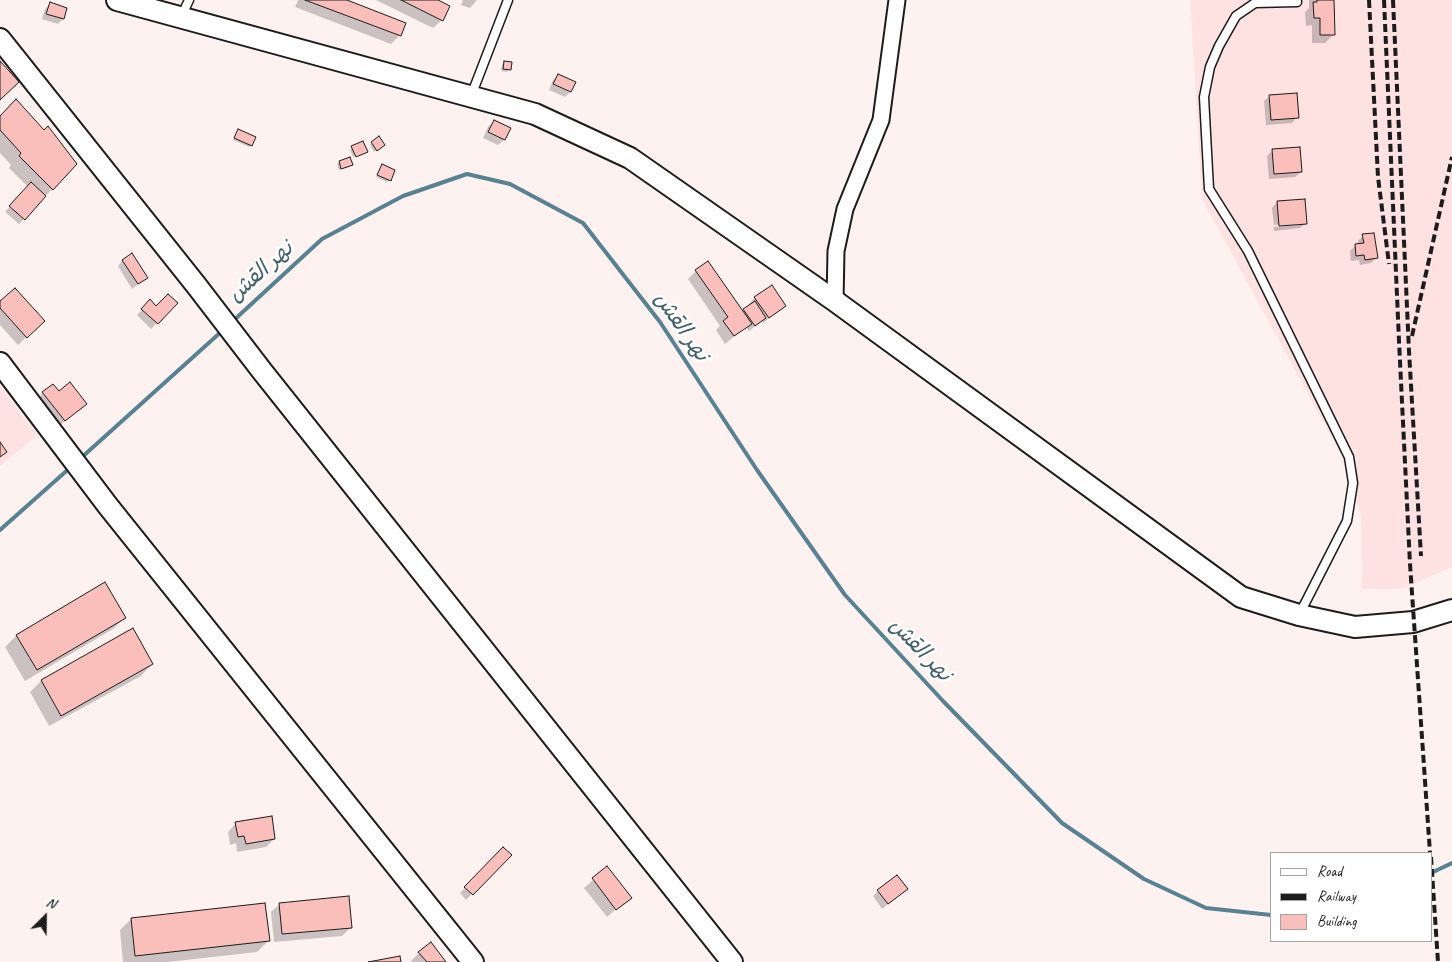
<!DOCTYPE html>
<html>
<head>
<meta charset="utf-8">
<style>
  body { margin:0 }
  #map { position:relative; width:1452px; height:962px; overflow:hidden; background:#fef2f1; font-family:Caveat,sans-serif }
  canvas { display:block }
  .legend { position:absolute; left:1270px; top:852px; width:162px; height:90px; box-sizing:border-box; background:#fff; border:1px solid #a4a4a4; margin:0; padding:6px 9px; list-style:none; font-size:15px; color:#1c1c1c }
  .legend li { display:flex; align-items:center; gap:10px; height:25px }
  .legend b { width:25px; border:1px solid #a4a4a4 }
  .north { position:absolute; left:20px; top:892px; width:50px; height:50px; -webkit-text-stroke:4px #fff; paint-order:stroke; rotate:23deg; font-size:14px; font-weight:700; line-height:20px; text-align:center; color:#1c1c1c }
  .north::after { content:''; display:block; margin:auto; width:18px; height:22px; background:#1c1c1c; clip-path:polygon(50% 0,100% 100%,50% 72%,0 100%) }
</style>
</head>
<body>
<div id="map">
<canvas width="1452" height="962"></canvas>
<ul class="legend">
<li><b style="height:6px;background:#fff"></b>Road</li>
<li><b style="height:6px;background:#1c1c1c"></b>Railway</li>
<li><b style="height:14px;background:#fabebb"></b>Building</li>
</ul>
<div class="north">N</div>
</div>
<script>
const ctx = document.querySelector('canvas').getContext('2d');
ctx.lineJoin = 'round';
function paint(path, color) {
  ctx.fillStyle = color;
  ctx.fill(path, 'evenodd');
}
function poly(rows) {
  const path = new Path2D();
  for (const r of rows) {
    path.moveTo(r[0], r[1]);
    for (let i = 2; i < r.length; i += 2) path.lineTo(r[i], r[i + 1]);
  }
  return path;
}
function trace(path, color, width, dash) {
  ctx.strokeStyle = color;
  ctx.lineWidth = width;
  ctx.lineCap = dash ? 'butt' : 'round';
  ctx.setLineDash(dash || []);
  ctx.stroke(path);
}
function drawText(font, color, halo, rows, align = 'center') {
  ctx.font = font + ' Caveat,"Playpen Sans Arabic",sans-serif';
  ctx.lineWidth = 5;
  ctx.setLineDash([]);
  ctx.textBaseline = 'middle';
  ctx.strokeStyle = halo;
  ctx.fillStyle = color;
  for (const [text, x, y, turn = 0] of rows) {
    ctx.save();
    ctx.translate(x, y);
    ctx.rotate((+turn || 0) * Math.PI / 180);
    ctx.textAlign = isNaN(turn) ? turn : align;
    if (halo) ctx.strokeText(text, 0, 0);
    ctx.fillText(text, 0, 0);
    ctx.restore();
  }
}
const built = poly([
  [1190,0,1452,0,1452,567,1402,589,1362,589,1361,515,1339,451,1202,199],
  [0,386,37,435,0,466]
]);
const shadow = poly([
  [298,0,343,0,404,23,399,36,391,44,295,7],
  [376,0,435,0,442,20,433,28],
  [463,0,477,0,470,8,461,5],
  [1309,0,1333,0,1334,34,1325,43,1312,43,1312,25,1306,26,1305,12,1309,8],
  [50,4,66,9,63,19,58,24,42,19,45,9],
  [504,62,509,70,507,72,501,71,502,65],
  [559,75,570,92,565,97,549,90,553,80],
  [1270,96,1297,117,1292,123,1266,125,1264,101],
  [0,118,52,189,19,224,5,212,28,187,9,168,11,165,0,153],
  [494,121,509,129,504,140,498,145,483,138,488,127],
  [238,131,251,145,249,147,233,140],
  [372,143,381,147,374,152,370,145],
  [352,147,365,151,353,157,350,150],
  [1273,150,1301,172,1295,177,1269,179,1267,156],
  [339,162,351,165,349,167,339,170,337,164],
  [382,166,390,180,387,182,376,177],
  [1277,202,1306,223,1300,228,1274,231,1274,227,1301,225,1301,223,1274,225,1272,208],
  [1363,236,1376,258,1371,263,1360,265,1359,260,1351,261,1350,251,1355,246,1358,245,1358,241],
  [123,260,146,278,132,289,118,266],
  [696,271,742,312,750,306,749,304,754,298,771,287,785,306,763,323,762,321,749,331,746,327,725,344,716,330,720,326,688,279],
  [150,301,156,307,176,303,151,329,137,315],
  [0,303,35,329,18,345,0,325],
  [43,393,59,393,86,403,56,429,35,402],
  [125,617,113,629,25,681,5,647,16,636],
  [133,630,152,664,141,676,49,726,30,692,41,681],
  [236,823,274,839,266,847,237,852,236,843,230,845,228,832],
  [503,848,510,855,466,900,460,893],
  [607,868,630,897,607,917,584,888],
  [907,889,882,909,873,896,878,891],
  [280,904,351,927,342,936,274,942,271,912],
  [131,919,268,941,257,952,168,962,123,962,120,930],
  [419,953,445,962,412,962,411,961]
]);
const stream = poly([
  [233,321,322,239,403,196,467,174,510,184,583,223,660,322,757,470,845,595,943,701,1062,823,1144,879,1206,908,1271,915],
  [81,458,222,331],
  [0,530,72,466],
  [1431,873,1452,863]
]);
const building = poly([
  [305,0,347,0,406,23,401,36,305,0],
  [401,0,438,0,450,6,443,21,401,0],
  [1317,0,1334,0,1335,35,1320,35,1320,18,1314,18,1313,2,1317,2,1317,0],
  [50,2,67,8,64,19,46,14,50,2],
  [0,61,19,82,0,100,0,61],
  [504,61,512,62,511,70,503,69,504,61],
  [558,74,576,82,571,92,553,84,558,74],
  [1297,93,1299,118,1271,120,1269,95,1297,93],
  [16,99,44,130,48,126,77,164,53,190,19,156,21,153,0,130,0,116,16,99],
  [494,120,511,128,505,140,488,132,494,120],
  [238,129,256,137,252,146,234,138,238,129],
  [379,136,385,145,377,151,371,142,379,136],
  [363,141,368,152,356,157,351,146,363,141],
  [1300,147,1302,172,1274,174,1272,149,1300,147],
  [350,157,353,165,341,169,339,161,350,157],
  [382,164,395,170,391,181,377,175,382,164],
  [31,182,46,196,25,220,9,206,31,182],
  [1305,199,1307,224,1279,226,1277,201,1305,199],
  [1374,233,1378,258,1365,260,1364,255,1356,256,1355,244,1364,243,1362,234,1374,233],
  [132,253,148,278,138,284,122,260,132,253],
  [708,261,752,324,734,336,723,321,728,317,695,270,708,261],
  [772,285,786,306,769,318,754,297,772,285],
  [15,288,45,321,27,338,0,308,0,301,15,288],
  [168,294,178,303,158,324,141,309,150,299,156,306,168,294],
  [755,301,766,318,755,326,743,309,755,301],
  [70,382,87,404,65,421,42,392,53,384,59,391,70,382],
  [0,442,7,452,0,457,0,442],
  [105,582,126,618,37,670,16,635,105,582],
  [133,628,153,664,61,716,41,680,133,628],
  [272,816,275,839,246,844,244,836,238,837,235,822,272,816],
  [503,847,512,855,473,895,464,887,503,847],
  [607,866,632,898,616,910,592,878,607,866],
  [897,875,908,889,888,904,877,890,897,875],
  [349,896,352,928,282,934,279,903,349,896],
  [265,903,270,941,135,956,131,918,265,903],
  [431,942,446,962,427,962,418,952,431,942],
  [400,956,401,962,368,962,400,956]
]);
const service = poly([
  [1297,2,1255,3,1236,16,1219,46,1210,67,1204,97,1209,189,1248,251,1349,457,1353,483,1347,521,1299,615],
  [181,17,189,0],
  [471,96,508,0]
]);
const minor = poly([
  [835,301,836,251,845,209,881,120,897,0]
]);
const tertiary = poly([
  [117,0,535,114,630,158,835,301,1241,597,1299,615,1355,627,1413,622,1452,610],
  [0,39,196,285,262,371,732,962],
  [0,363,108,506,473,962]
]);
const rail = poly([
  [1369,0,1378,177,1389,264],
  [1384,0,1399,341,1410,564,1430,853],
  [1393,0,1409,351,1421,556],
  [1412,336,1452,157],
  [1431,857,1438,962]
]);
const waterNames = [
  ["نهر القش",261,272,-42],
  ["نهر القش",681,327,55],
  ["نهر القش",920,650,46]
];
paint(built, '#fde2e1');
paint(shadow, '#0003');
trace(stream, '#588192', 4);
paint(building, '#fabebb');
trace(building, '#1c1c1c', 1);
trace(service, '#1c1c1c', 11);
trace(minor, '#1c1c1c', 19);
trace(tertiary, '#1c1c1c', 24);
trace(service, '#fff', 8);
trace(minor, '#fff', 15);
trace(tertiary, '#fff', 20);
trace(rail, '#1c1c1c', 4, [8, 4]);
drawText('italic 22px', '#44606a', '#fff', waterNames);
</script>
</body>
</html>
